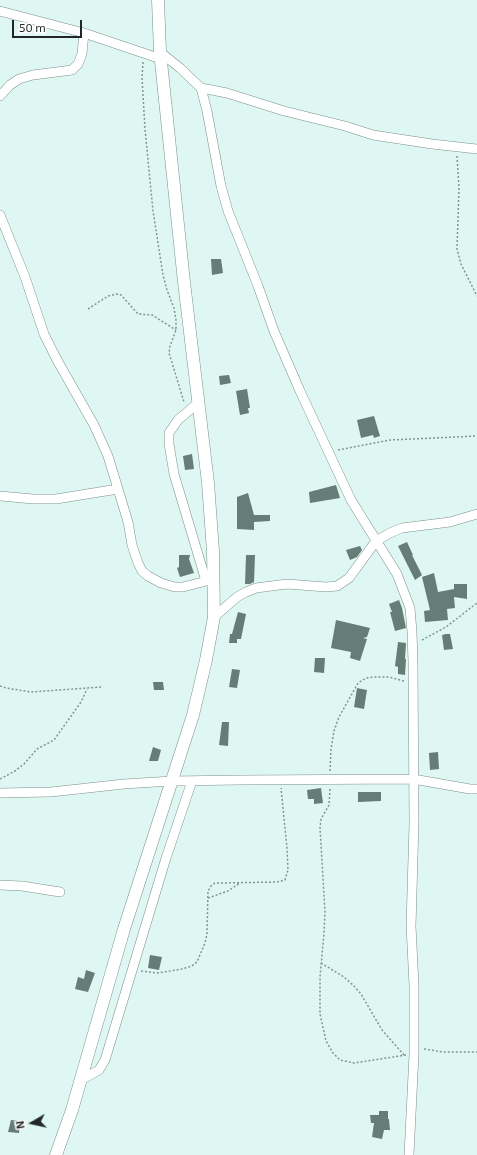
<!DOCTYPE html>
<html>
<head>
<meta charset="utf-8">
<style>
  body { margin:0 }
  #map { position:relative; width:477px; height:1155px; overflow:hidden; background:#dff7f2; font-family:"Exo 2",sans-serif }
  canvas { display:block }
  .north { position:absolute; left:12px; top:1103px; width:40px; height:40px; -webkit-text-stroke:3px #fefefe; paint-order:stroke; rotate:261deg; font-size:11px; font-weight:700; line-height:16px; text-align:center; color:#1f2826 }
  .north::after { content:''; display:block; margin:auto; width:14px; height:18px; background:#1f2826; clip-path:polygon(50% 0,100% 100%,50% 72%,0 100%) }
  .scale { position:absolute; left:12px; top:20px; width:70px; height:18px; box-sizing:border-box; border:2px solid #1f2826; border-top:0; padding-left:5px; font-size:12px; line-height:14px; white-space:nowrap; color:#1f2826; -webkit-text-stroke:3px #fefefe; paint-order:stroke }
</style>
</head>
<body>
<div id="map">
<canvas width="477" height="1155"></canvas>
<div class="north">N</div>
<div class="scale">50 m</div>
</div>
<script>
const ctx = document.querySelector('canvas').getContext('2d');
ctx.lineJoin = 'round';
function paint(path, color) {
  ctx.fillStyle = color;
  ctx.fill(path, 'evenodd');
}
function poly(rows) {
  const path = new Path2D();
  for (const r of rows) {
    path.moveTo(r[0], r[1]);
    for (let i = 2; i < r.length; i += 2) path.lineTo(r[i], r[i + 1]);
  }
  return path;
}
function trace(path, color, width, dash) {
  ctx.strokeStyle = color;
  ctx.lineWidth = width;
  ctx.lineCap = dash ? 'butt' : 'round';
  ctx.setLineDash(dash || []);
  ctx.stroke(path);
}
const building = poly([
  [211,259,221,259,223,273,212,275],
  [229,375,231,383,220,385,219,376],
  [247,389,250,408,248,408,249,413,240,415,236,391],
  [374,416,380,436,374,438,373,435,361,438,357,420],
  [192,454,194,469,185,470,183,456],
  [336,485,340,498,310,503,309,492],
  [248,493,254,515,270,515,270,521,254,522,254,530,237,529,237,497],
  [407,542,413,555,412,555,422,575,415,580,398,546],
  [360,546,362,550,357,557,350,560,346,550],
  [179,555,190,555,189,559,194,573,180,577,177,568,179,567],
  [246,555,255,555,254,582,250,584,245,584],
  [434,573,438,592,454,589,454,584,467,584,467,599,454,597,455,608,447,609,448,620,425,622,424,611,430,610,422,577],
  [399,600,402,608,406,628,395,631,390,612,392,612,389,604],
  [238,612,246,614,241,639,237,639,237,643,229,643,230,634,232,634],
  [336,620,370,628,367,637,363,638,367,639,360,661,350,658,351,652,331,648],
  [446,634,450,634,453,649,444,650,442,635],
  [398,642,406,643,405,659,406,659,405,675,398,674,398,667,395,666],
  [315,658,325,658,324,673,314,672],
  [232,669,240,670,237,688,229,687],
  [153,682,163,682,164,690,154,690],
  [357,688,367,690,364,709,354,707],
  [222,722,229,722,228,746,219,745],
  [153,747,161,750,158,761,149,761],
  [438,752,439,769,430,770,429,753],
  [321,788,323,803,314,804,314,799,308,799,307,790],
  [358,792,381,792,381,801,358,802],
  [150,955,162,957,159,970,148,968],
  [86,970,95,973,88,992,75,989,78,977,84,979],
  [379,1111,388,1111,388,1119,389,1119,390,1130,384,1130,382,1139,372,1137,374,1123,371,1123,370,1115,379,1115],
  [11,1120,20,1121,19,1133,8,1132]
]);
const path = poly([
  [143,62,142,78,145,129,153,211,163,275,167,290,174,308,176,320,176,330,170,346,169,353,184,402],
  [457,156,459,188,457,249,461,264,477,296],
  [88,309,108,296,117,294,121,295,138,314,152,315,176,330],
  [338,450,390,440,477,436],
  [422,640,446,627,477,603],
  [0,686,6,688,31,692,101,687],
  [330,771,331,749,334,731,339,717,358,683,366,678,375,677,389,677,404,681],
  [0,779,15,771,24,764,37,749,54,740,81,702,87,689],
  [330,789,329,805,321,819,320,828,325,912,324,933,320,977,320,1014,326,1041,333,1053,340,1060,354,1063,406,1055],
  [208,898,228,891,240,883],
  [321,963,344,977,354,986,361,994,382,1030,404,1055],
  [141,971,158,973,182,969,192,966,197,962,205,943,207,934,208,891,211,886,215,883,222,883,277,882,285,880,288,870,287,848,281,788],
  [424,1049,443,1052,477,1052]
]);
const minor = poly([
  [0,11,84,33,161,59],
  [160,52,180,68,201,88,207,111,221,186,228,211,258,286,274,331,300,391,351,500,397,574,410,608,412,632,413,662,414,823,411,926,414,985,414,1054,409,1155],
  [201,88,227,93,284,111,345,126,373,135,432,144,477,149],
  [0,96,10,85,19,79,33,75,72,70,78,64,82,54,84,33],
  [0,215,25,277,44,334,57,360,94,425,108,456,128,522,132,545,138,563,142,571,148,576,161,583,175,587,183,587,214,579],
  [199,402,178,420,169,433,169,444,174,474,206,581],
  [0,496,33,499,56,499,118,489],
  [214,617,237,597,246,592,256,588,287,584,326,587,337,586,349,578,376,541,390,533,402,528,450,522,477,514],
  [0,793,51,792,124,784,172,781,240,780,413,779,470,789,477,789],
  [0,885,22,886,60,892],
  [81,1080,99,1070,105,1060,166,858,192,781]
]);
const major = poly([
  [56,1155,72,1110,124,929,193,715,206,660,214,617,213,551,208,483,184,282,160,52,158,0]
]);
paint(building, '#667c77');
trace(minor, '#7a908b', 10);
trace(major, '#7a908b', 13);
trace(path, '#839490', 1.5, [2, 2]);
trace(minor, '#fff', 9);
trace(major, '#fff', 12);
</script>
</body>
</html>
